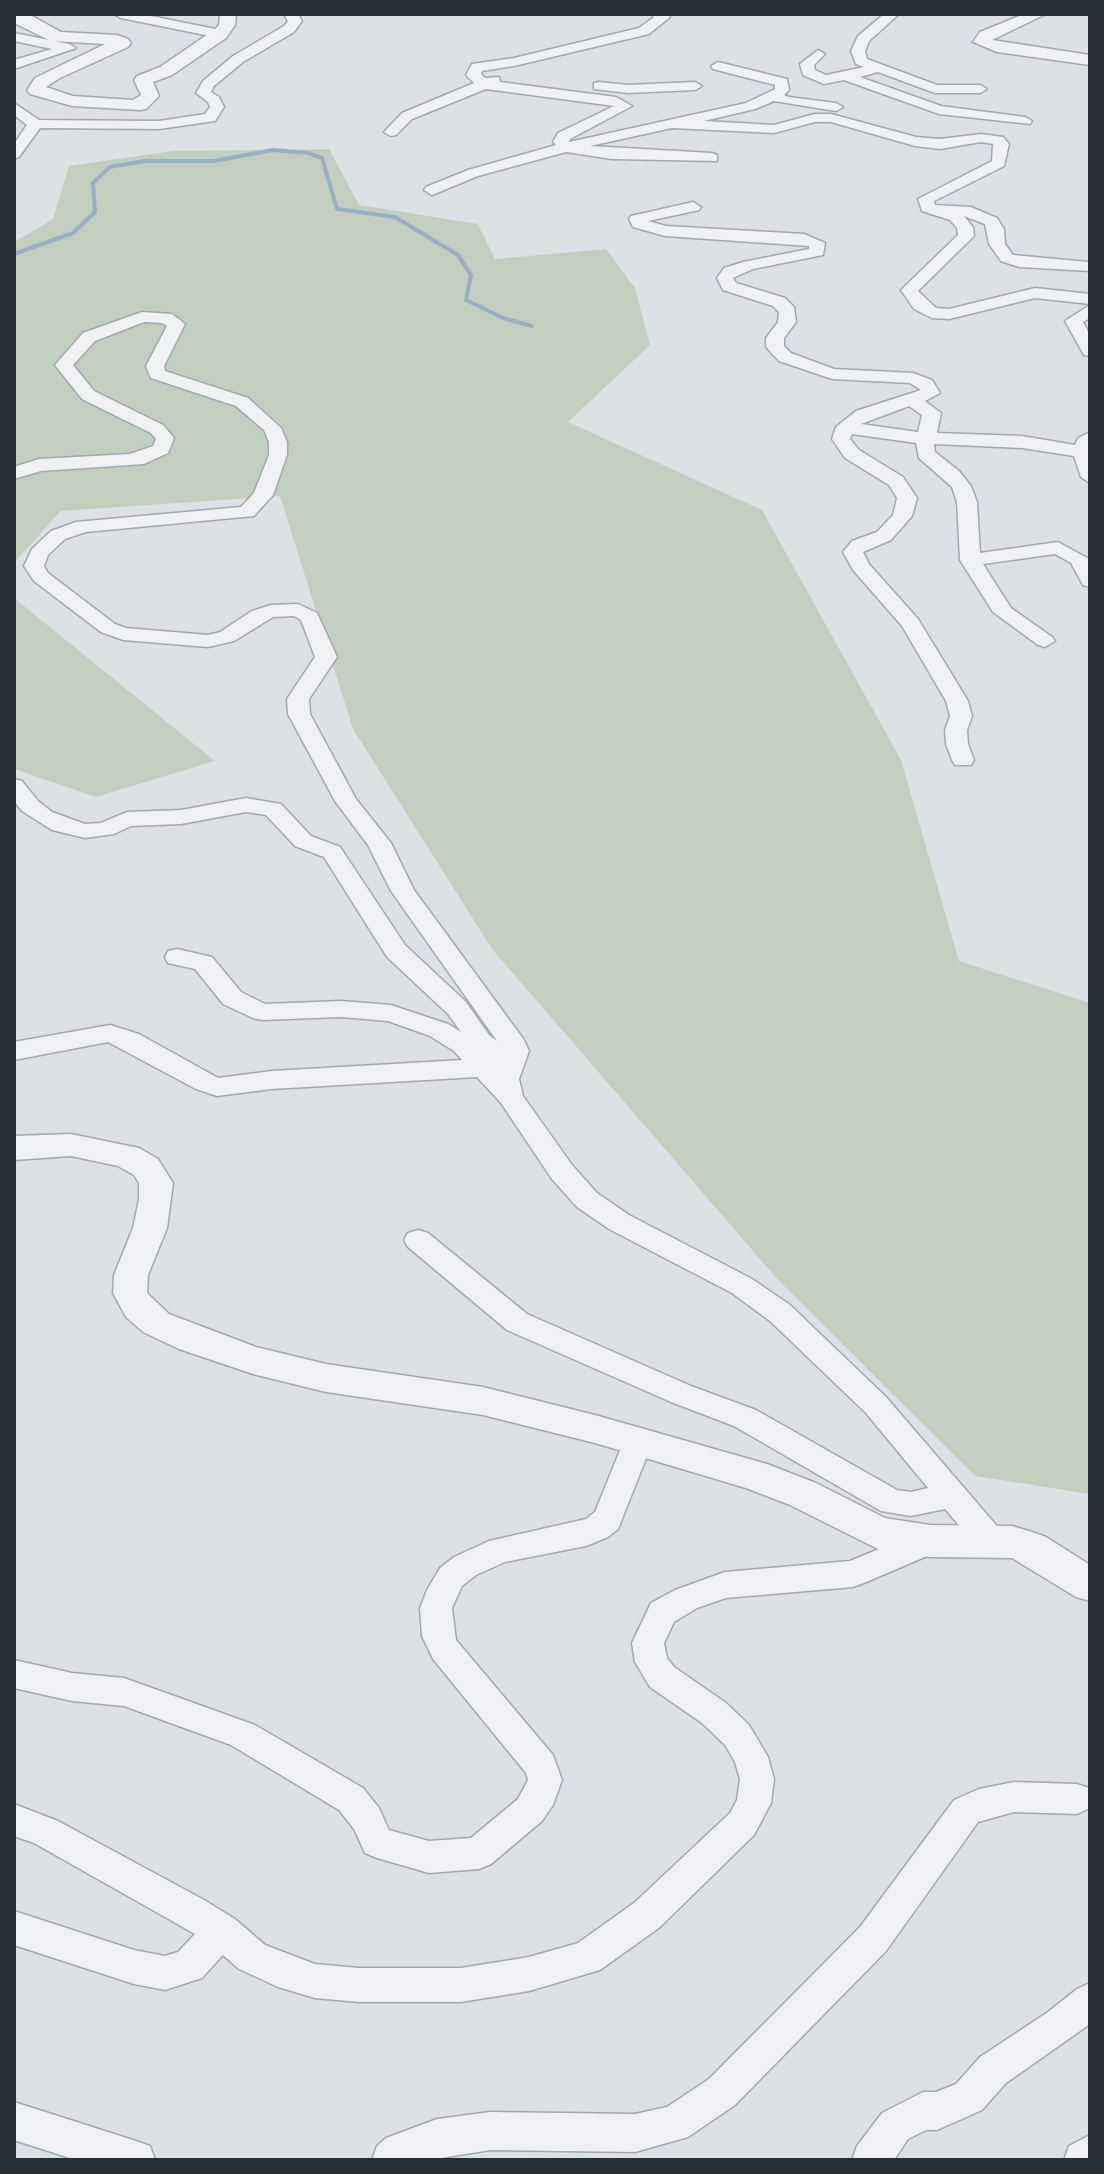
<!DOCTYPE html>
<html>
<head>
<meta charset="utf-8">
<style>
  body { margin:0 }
  #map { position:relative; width:1104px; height:2174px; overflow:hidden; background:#dce1e6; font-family:"IBM Plex Sans",sans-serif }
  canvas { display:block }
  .frame { position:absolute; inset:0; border:16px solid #272f3b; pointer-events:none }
</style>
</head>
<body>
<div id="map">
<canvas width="1104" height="2174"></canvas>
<div class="frame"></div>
</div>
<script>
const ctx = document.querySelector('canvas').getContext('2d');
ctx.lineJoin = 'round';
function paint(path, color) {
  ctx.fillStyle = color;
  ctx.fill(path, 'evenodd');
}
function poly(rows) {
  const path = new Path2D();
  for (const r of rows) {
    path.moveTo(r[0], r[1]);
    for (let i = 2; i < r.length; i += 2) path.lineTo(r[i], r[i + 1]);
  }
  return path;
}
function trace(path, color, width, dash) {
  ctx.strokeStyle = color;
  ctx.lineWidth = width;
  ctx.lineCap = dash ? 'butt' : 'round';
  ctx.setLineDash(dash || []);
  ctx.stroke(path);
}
const green = poly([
  [329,149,359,205,478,224,495,259,606,249,635,288,650,345,568,422,762,510,901,760,959,961,1090,1003,1090,1494,975,1476,779,1281,492,949,353,729,280,496,61,511,14,563,14,242,53,219,69,166,173,151],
  [14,598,215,761,96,797,14,769]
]);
const stream = poly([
  [14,254,73,233,95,212,93,183,110,167,144,161,214,161,273,150,308,153,322,158,337,209,395,217,458,255,471,275,466,300,503,318,532,326]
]);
const minor = poly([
  [114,14,141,14,220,30,227,34,220,38,121,18,114,14],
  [284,14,298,14,302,21,294,32,243,62,214,86,211,92,219,97,224,107,215,121,159,129,40,128,19,157,14,159,14,144,27,125,14,115,14,103,39,120,159,121,205,114,210,107,208,102,196,93,203,81,233,56,284,26,288,21,284,14],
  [651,14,668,14,670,17,649,34,514,66,482,71,481,74,485,78,499,77,500,82,616,97,632,106,570,139,569,142,746,103,775,89,775,85,713,69,711,66,718,62,787,79,789,90,784,95,789,97,836,103,843,107,836,111,774,101,755,109,704,121,774,125,815,114,831,114,916,137,940,139,981,134,1003,137,1009,144,1004,166,934,201,935,205,971,207,997,218,1004,229,1005,244,1013,255,1088,262,1090,271,1019,267,1001,261,989,244,985,224,964,216,973,227,974,236,918,291,936,308,949,309,1035,288,1090,294,1090,304,1035,298,949,319,932,318,914,309,901,290,958,235,957,228,950,220,922,211,918,199,992,161,993,144,981,142,940,149,915,146,831,122,815,122,774,133,672,128,590,146,712,153,717,155,717,161,612,159,566,152,478,176,432,195,424,190,426,187,468,170,556,145,553,142,558,133,614,106,486,89,412,119,396,135,391,136,384,132,402,113,474,83,466,75,472,64,514,58,639,28,654,17,651,14],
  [884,14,899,14,869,41,865,51,867,59,937,85,980,85,987,89,980,93,935,93,878,72,860,77,941,106,1025,117,1032,121,1030,124,939,114,844,80,824,84,803,75,800,64,818,50,825,54,814,65,815,70,826,75,864,67,856,64,851,51,858,36,884,14],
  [14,33,69,44,76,48,14,69,14,60,52,49,14,41,14,33],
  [599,82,628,85,695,82,702,86,695,90,628,93,594,89,594,83,599,82],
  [693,202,701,207,699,210,648,221,666,226,804,234,825,243,823,255,753,269,733,278,736,283,785,298,794,307,796,322,784,338,784,346,791,353,834,369,913,373,932,380,940,393,925,401,941,413,937,433,1022,436,1075,445,1078,438,1090,432,1090,483,1081,477,1074,456,1022,448,934,444,935,452,959,471,971,486,977,502,980,553,1058,542,1089,559,1090,587,1083,585,1071,563,1055,554,983,564,1011,608,1052,637,1055,641,1045,647,1038,645,993,612,960,560,957,502,952,487,919,458,916,443,852,434,850,439,859,450,903,477,917,498,912,516,891,540,863,552,869,564,918,619,968,701,972,716,967,730,968,744,974,760,971,765,955,765,952,760,946,744,945,730,950,716,946,701,902,626,853,570,843,552,852,541,877,532,893,515,897,498,889,485,845,458,832,439,836,427,856,411,921,390,910,383,832,379,779,361,766,347,766,338,778,322,779,312,773,306,723,290,717,278,724,268,743,262,809,249,809,246,665,236,633,227,629,219,631,216,693,202],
  [909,406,922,415,918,432,861,424,909,406],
  [1090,305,1090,318,1083,322,1090,335,1090,356,1084,355,1065,321,1090,305],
  [142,312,172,314,185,324,164,366,165,371,248,398,281,428,287,442,287,455,273,495,254,516,86,532,65,539,48,555,44,566,48,573,115,624,126,628,208,635,220,632,252,611,271,605,298,604,317,613,337,657,309,699,310,714,356,799,391,843,414,890,524,1040,529,1051,519,1079,523,1096,572,1165,597,1193,629,1215,752,1279,790,1305,886,1397,1002,1532,1007,1541,1002,1550,991,1554,980,1550,945,1509,911,1516,881,1511,734,1426,671,1402,507,1330,408,1247,404,1240,408,1233,418,1230,428,1233,527,1314,691,1386,756,1410,897,1490,911,1492,928,1488,866,1413,770,1321,732,1293,609,1229,577,1207,552,1179,501,1103,477,1077,272,1089,217,1096,196,1089,108,1042,14,1060,14,1042,110,1025,139,1034,218,1078,272,1071,462,1060,454,1051,430,1036,388,1021,341,1017,262,1020,253,1018,223,1004,195,969,168,963,165,957,168,951,177,949,212,957,241,992,265,1004,341,1001,391,1005,448,1024,461,1032,448,1014,387,957,324,857,295,846,266,815,246,812,181,824,131,826,114,834,85,838,52,830,22,811,14,801,14,779,22,781,38,801,52,812,85,824,101,823,127,812,181,810,246,798,281,804,311,836,340,847,405,945,466,1002,489,1035,497,1041,391,891,368,845,335,801,288,714,287,699,315,657,301,620,294,616,273,617,234,641,208,647,123,640,101,632,34,581,24,566,32,549,51,531,76,522,241,507,254,493,269,455,269,442,264,430,236,406,151,378,146,366,167,326,162,323,144,322,95,341,73,365,94,391,163,425,174,438,168,453,144,464,41,471,14,479,14,467,39,459,130,454,153,446,156,439,151,433,82,399,55,365,83,333,142,312],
  [638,1429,649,1433,653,1441,618,1529,608,1537,586,1546,505,1562,476,1575,462,1586,452,1608,456,1640,553,1755,562,1780,553,1805,542,1821,491,1864,479,1869,429,1873,377,1858,365,1853,354,1829,339,1810,231,1745,124,1706,72,1701,14,1688,14,1660,72,1673,124,1678,255,1725,363,1788,379,1808,389,1830,429,1841,471,1838,518,1799,528,1780,526,1773,433,1659,422,1636,420,1608,427,1590,440,1568,454,1557,489,1541,586,1519,595,1512,627,1433,638,1429],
  [930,1528,941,1532,946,1541,941,1550,864,1583,853,1587,726,1598,697,1608,674,1622,664,1643,667,1658,674,1667,726,1703,749,1725,768,1757,774,1779,771,1803,754,1835,660,1927,600,1970,529,1991,461,2002,359,2002,315,1998,278,1987,239,1969,223,1955,202,1978,165,1990,134,1984,14,1945,14,1911,134,1950,165,1956,178,1952,195,1934,34,1843,14,1836,14,1804,58,1821,204,1900,235,1919,265,1945,315,1964,359,1968,461,1968,529,1957,578,1943,634,1903,730,1813,737,1800,740,1779,735,1762,725,1745,702,1723,650,1687,635,1662,632,1643,651,1603,675,1590,725,1572,850,1561,930,1528],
  [1014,1782,1077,1784,1089,1788,1090,1808,1077,1814,1014,1812,978,1822,886,1951,735,2105,688,2137,635,2152,490,2150,429,2160,372,2160,377,2146,386,2138,437,2119,490,2112,635,2114,667,2107,709,2079,860,1927,954,1800,979,1789,1014,1782],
  [1090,1983,1090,2024,1006,2083,982,2110,937,2130,926,2130,908,2139,894,2160,852,2160,857,2146,882,2113,923,2092,936,2092,956,2084,980,2057,1048,2012,1077,1989,1090,1983],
  [14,2102,136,2141,150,2146,155,2160,76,2160,14,2140,14,2102],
  [1090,2135,1090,2160,1064,2160,1069,2146,1090,2135]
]);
const tertiary = poly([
  [14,14,32,16,61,32,117,35,128,39,131,43,128,47,60,78,46,87,73,96,133,100,141,95,134,80,137,76,160,67,214,30,219,25,220,14,236,14,235,25,226,38,172,75,153,82,159,96,146,109,140,110,72,106,30,94,27,90,35,78,105,44,51,41,14,23,14,14],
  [1024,14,1046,14,992,40,1090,55,1090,65,997,52,973,42,980,32,1024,14],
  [71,1134,139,1148,158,1159,173,1183,167,1228,148,1275,147,1293,169,1314,256,1347,326,1364,483,1387,595,1415,767,1464,816,1483,885,1518,930,1525,1012,1526,1032,1532,1046,1537,1090,1565,1090,1601,1076,1597,1012,1558,930,1557,878,1549,790,1505,746,1488,595,1443,483,1415,326,1392,253,1374,179,1349,143,1332,126,1317,113,1293,114,1275,133,1228,139,1199,139,1183,134,1175,118,1166,71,1156,14,1160,14,1136,71,1134]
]);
paint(green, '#c3cfbe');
trace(stream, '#98b0c5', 4);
trace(minor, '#a2a8af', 3);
trace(tertiary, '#a2a8af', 3);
paint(minor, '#eff1f4');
paint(tertiary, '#eff1f4');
</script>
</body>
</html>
